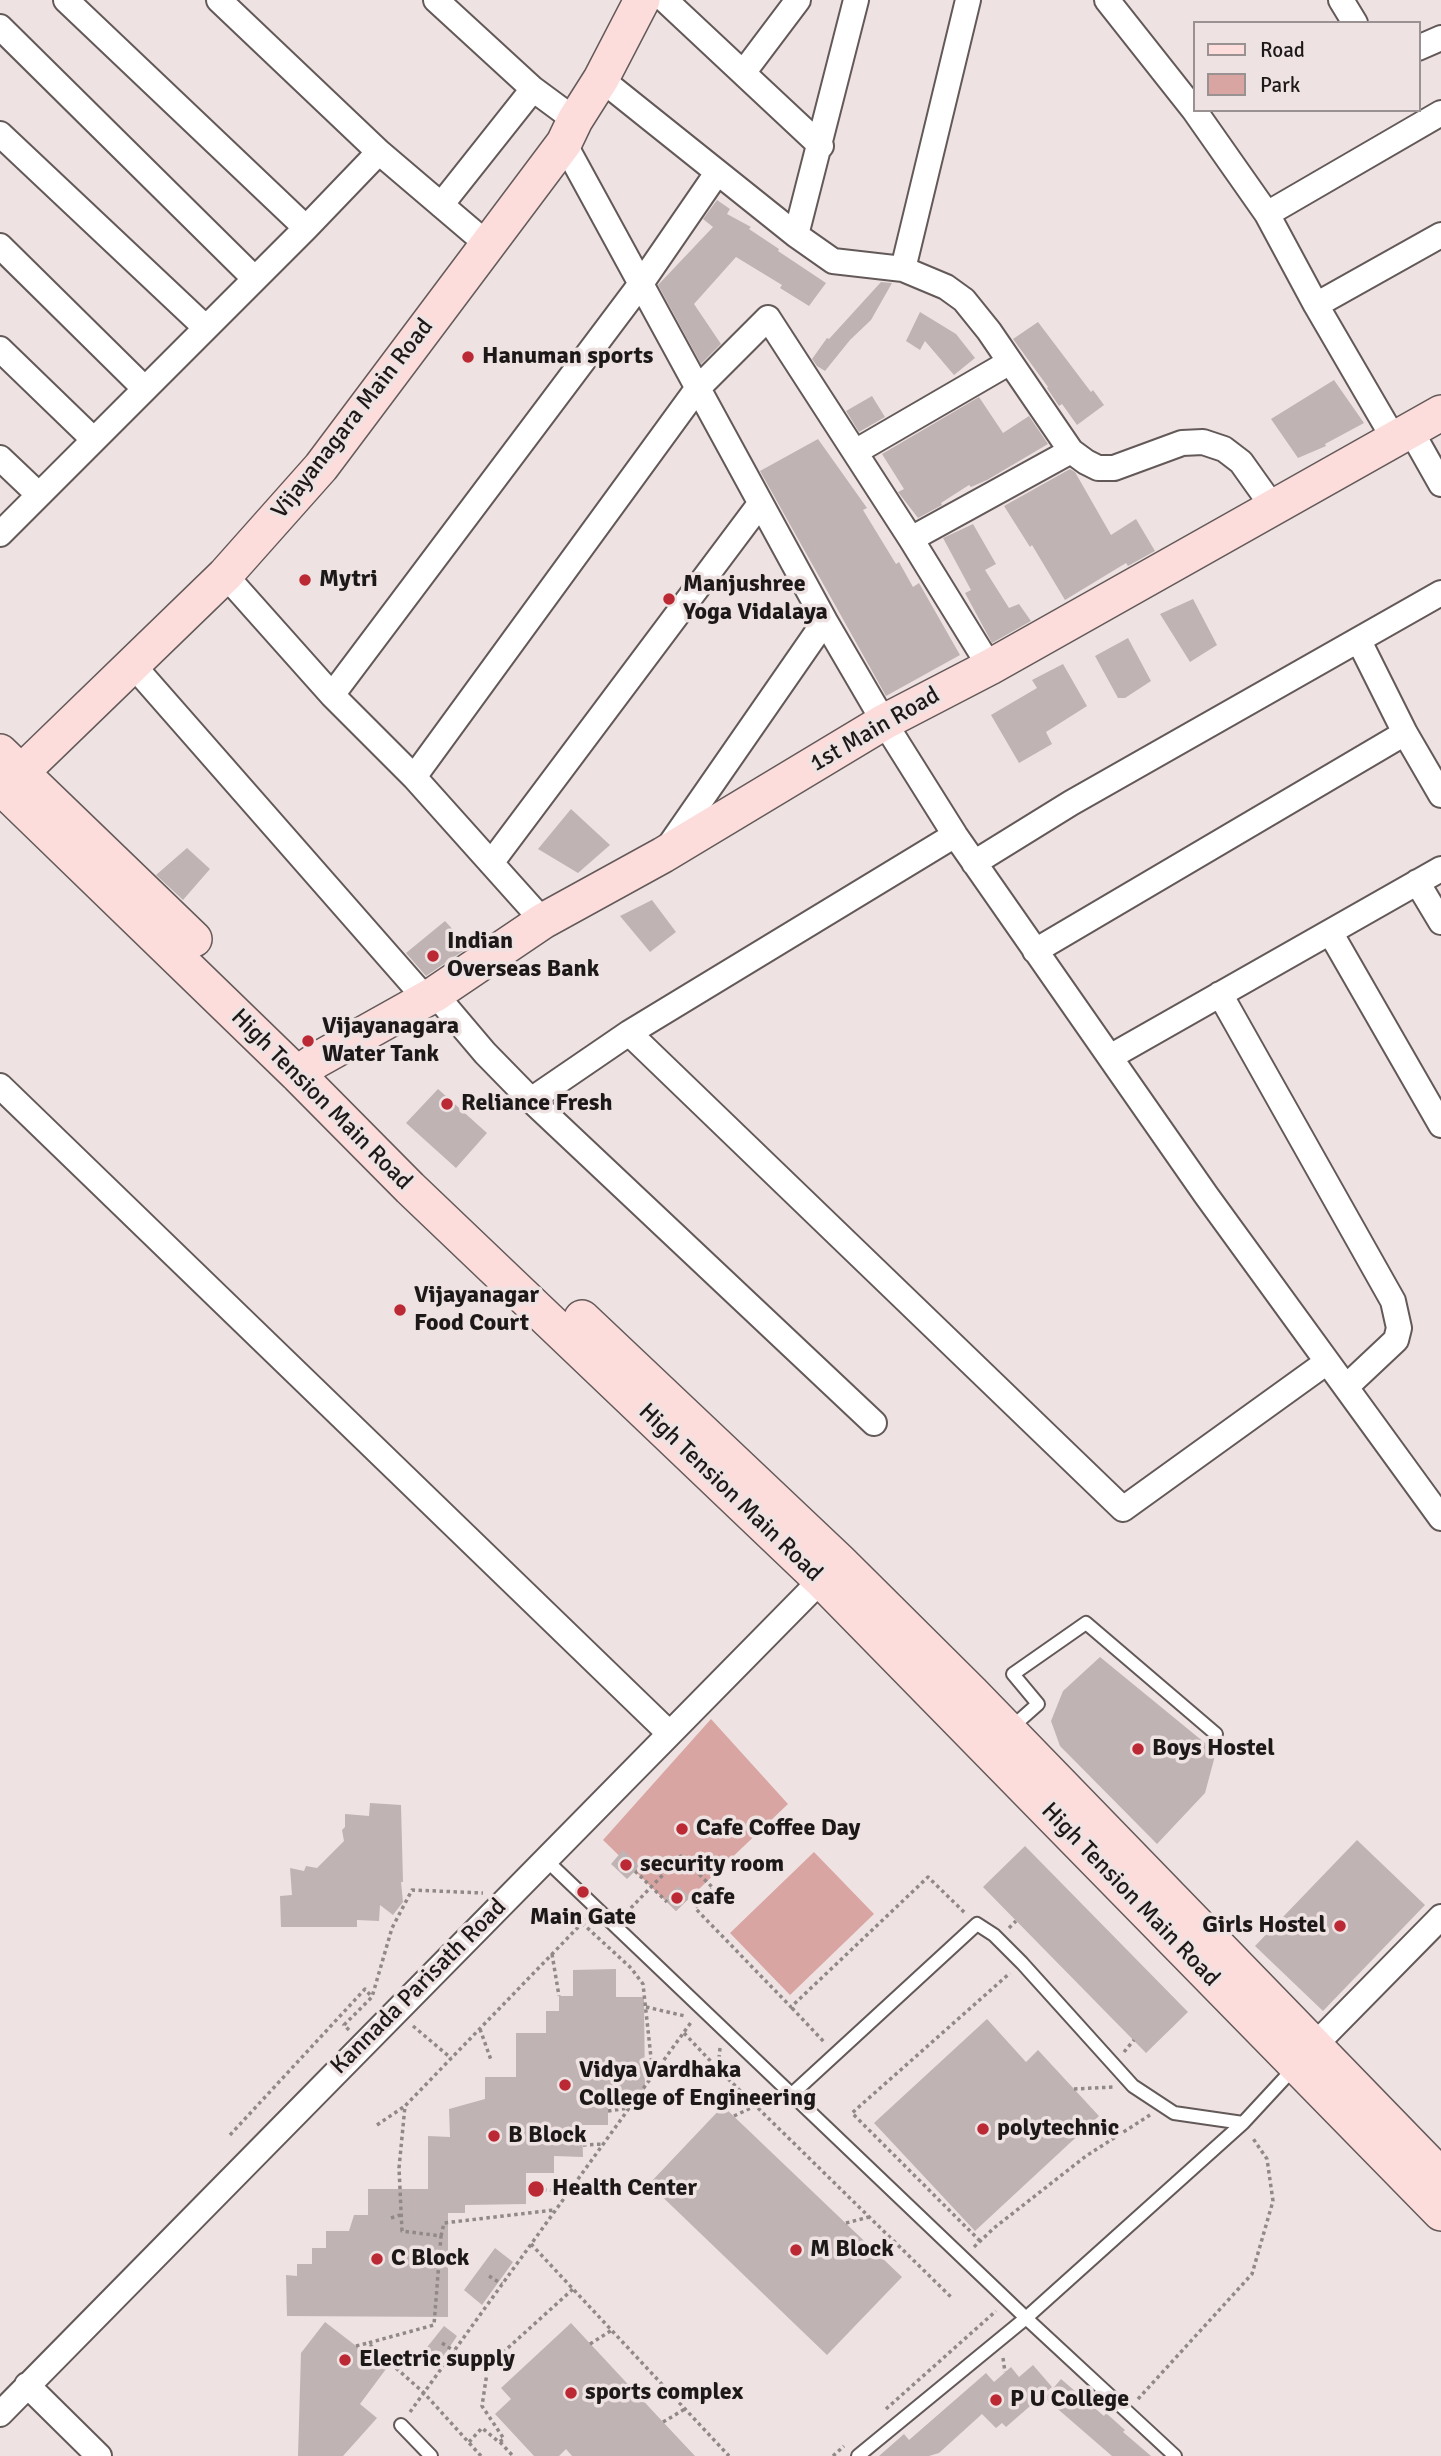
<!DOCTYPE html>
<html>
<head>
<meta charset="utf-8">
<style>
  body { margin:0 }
  #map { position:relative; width:1441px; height:2456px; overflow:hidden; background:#eee3e2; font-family:Signika,sans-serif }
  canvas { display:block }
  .legend { position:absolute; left:1193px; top:21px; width:228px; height:91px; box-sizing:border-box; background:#eee3e2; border:2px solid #9a9292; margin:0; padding:9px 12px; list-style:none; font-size:21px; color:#1d1919 }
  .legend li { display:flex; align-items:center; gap:14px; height:35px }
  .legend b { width:35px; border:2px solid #9a9292 }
</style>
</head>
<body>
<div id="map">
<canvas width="1441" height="2456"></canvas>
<ul class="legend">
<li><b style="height:9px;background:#fddddc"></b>Road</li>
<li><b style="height:19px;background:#d9a5a2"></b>Park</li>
</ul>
</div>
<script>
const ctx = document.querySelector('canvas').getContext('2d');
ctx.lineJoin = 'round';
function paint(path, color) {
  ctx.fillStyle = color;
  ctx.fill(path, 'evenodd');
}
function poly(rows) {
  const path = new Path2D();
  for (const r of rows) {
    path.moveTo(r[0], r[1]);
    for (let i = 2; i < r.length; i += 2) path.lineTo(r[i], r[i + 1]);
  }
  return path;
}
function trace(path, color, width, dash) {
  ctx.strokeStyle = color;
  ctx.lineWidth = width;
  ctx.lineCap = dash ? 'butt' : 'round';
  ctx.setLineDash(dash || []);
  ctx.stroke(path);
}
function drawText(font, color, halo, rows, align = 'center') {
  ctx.font = font + ' Signika,sans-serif';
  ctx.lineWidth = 7;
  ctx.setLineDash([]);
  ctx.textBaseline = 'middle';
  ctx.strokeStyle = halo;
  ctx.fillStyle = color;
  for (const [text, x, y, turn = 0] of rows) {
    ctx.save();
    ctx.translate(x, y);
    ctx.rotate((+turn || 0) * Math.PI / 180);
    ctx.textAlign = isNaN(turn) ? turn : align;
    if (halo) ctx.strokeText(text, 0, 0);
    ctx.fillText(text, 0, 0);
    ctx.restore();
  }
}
const green = poly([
  [711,1719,788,1804,676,1911,603,1840],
  [814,1852,874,1914,790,1995,730,1933]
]);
const building = poly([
  [717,200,730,209,727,214,751,227,749,229,779,249,778,251,826,283,809,306,780,288,782,285,736,257,694,304,721,344,701,364,658,285,713,227,703,219],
  [881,282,892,283,871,320,850,340,825,371,817,366,812,359,827,338,829,339],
  [920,312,956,334,975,358,954,375,925,341,920,350,906,341],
  [1038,322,1091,392,1093,390,1104,405,1077,425,1062,404,1059,406,1047,388,1048,387,1013,339],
  [1334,380,1364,423,1325,444,1326,446,1298,458,1271,419],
  [872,396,885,417,859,432,846,411],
  [979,397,1003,433,1029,416,1048,444,987,480,971,487,969,485,941,503,942,505,918,518,898,492,904,489,882,454],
  [818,439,867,508,863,510,896,564,899,562,913,587,919,583,960,655,886,696,760,471],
  [1070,469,1075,472,1111,535,1136,519,1155,551,1128,566,1126,563,1065,600,1032,545,1030,547,1004,506],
  [973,524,996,564,985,570,1009,608,1019,604,1031,621,992,643,965,593,971,590,943,538],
  [1193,599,1217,645,1190,662,1160,614],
  [1128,638,1151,681,1125,698,1118,698,1095,656],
  [1063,664,1087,706,1046,732,1052,744,1019,763,991,715,1037,688,1032,680],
  [571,809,610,845,578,873,538,849],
  [187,848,210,869,183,900,156,875],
  [652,900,676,932,650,952,620,916],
  [445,921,469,947,426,976,406,953],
  [438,1089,487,1133,456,1168,406,1123],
  [1100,1657,1216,1752,1205,1793,1157,1844,1060,1746,1051,1721,1063,1691],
  [370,1803,401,1805,403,1882,401,1882,403,1902,393,1915,380,1905,379,1921,357,1920,357,1927,281,1927,280,1896,292,1895,290,1868,304,1871,306,1866,317,1868,344,1841,342,1830,345,1827,345,1814,369,1816],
  [1357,1840,1425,1905,1323,2011,1255,1946],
  [1025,1846,1188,2012,1146,2053,983,1887],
  [623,1850,640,1866,627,1879,611,1864],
  [678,1886,690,1897,676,1911,664,1899],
  [616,1969,616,1997,644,1997,645,2093,608,2094,608,2125,582,2125,583,2157,554,2156,554,2173,526,2173,526,2204,465,2205,465,2213,448,2213,448,2317,287,2316,286,2275,297,2276,297,2264,312,2264,312,2248,326,2248,326,2231,349,2231,354,2215,368,2215,368,2189,428,2189,428,2136,450,2137,449,2109,485,2099,485,2077,516,2077,516,2033,546,2033,546,2011,559,2011,559,1996,573,1996,573,1970],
  [987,2019,1026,2062,1038,2050,1099,2116,975,2231,874,2123],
  [723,2106,902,2277,827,2355,649,2184],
  [495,2248,513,2262,482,2305,464,2290],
  [325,2322,386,2369,360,2404,377,2418,343,2456,298,2456,301,2353],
  [571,2323,663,2422,695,2456,572,2456,566,2449,559,2456,534,2456,495,2414,511,2399,501,2388],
  [444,2326,457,2336,439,2363,424,2351],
  [1033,2365,1052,2387,1006,2427,1002,2423,996,2428,982,2414,939,2453,929,2456,879,2456,904,2434,909,2440,986,2373,994,2382,1011,2367,1019,2377],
  [1061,2379,1104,2416,1106,2413,1125,2430,1123,2432,1151,2456,1112,2456,1045,2398]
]);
const path = poly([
  [635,1871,667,1902],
  [626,1913,681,1856,713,1888,695,1908,791,2007,928,1877,965,1913],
  [582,1923,631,1968,643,1984,653,2076],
  [1009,1928,1016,1921],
  [552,1954,559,1996],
  [646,2007,685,2016],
  [792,2008,825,2043],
  [413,2026,451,2058],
  [480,2029,491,2060],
  [349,2030,344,2025,372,1997,392,1928,412,1890,483,1893],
  [684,2033,718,2069],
  [720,2048,718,2069,952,2298],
  [1124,2052,1134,2040],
  [1074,2089,1113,2087],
  [608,2111,630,2108],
  [734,2116,755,2106],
  [377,2125,405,2106],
  [230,2135,365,1989,372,1997],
  [583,2145,604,2144],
  [536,2189,569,2192],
  [391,2218,400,2215],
  [846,2223,869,2217],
  [441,2236,444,2223,554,2210],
  [980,2241,852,2113,1010,1973],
  [531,2244,729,2456],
  [974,2247,994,2228,1086,2156,1150,2115],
  [489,2276,502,2284],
  [442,2343,454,2351],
  [590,2344,612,2330],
  [356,2346,368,2343],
  [1003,2358,1005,2372],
  [1138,2399,1252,2274,1273,2201,1267,2159,1252,2137],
  [886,2409,996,2311],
  [410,2412,692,2021],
  [663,2422,685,2409],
  [469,2442,482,2428,499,2442,504,2439,482,2406,488,2366,573,2289],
  [500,2442,513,2456],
  [481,2456,424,2393,368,2343,434,2325,441,2236,402,2231,399,2168,405,2106,586,1919],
  [833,2456,844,2446]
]);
const lane = poly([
  [1011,1728,1038,1704,1013,1674,1086,1623,1216,1734],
  [545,1859,1026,2318,1175,2456],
  [792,2094,977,1924,994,1935,1022,1963,1133,2086,1174,2113,1243,2123],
  [401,2425,431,2456],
  [858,2456,1026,2318,1243,2123,1294,2068]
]);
const street = poly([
  [66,0,306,228],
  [219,0,379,152,487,244],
  [436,0,533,89,575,120],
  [665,0,821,146],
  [1107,0,1194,110],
  [1341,0,1355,23],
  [0,27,255,279],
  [1418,48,1441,38],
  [743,73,798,0],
  [601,79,796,235,833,261,903,269,946,287,964,300,989,331,1071,451,1086,462,1098,468,1114,468,1182,443,1203,442,1224,449,1241,462,1273,507],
  [1194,110,1267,214,1316,305,1394,439],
  [0,134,206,328],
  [564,143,825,621,884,722,955,835,1206,1195,1441,1518],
  [441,205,533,89],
  [1267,214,1441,113],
  [796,235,856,0],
  [0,246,145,389],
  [903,269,968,0],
  [1316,305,1441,235],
  [0,349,94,440],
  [1411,431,1441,484],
  [855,452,1010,362],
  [0,458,39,495],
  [0,534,306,228,379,152],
  [911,539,1071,451],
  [225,575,332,695,414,777,543,921],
  [1359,641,1405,733,1441,795],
  [132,664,426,999],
  [332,695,640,285,717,173],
  [414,777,697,389,768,318,911,539,990,667],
  [669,846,825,621],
  [491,863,760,504],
  [974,863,1071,803,1441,593],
  [1417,882,1441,922],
  [1330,932,1441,1125],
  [1035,951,1405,733],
  [435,994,485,1053,531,1100,874,1423],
  [1220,994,1393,1301,1399,1328,1396,1340,1346,1387],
  [629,1033,1123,1509,1327,1362],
  [1110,1057,1441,869],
  [0,1086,669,1733],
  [531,1100,629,1033,955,835],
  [1314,2046,1441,1917],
  [27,2385,99,2456],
  [0,2414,831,1570]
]);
const secondary = poly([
  [0,752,194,939],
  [0,786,297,1074,410,1188,822,1581,1441,2213],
  [5,788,225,575,321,467,564,143,575,120,601,79,642,0],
  [297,1074,317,1060,435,994,543,921,663,855,884,722,990,667,1441,413],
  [582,1318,839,1561,972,1693,1441,2176]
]);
const markers = [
  [468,357,7,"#bb2a34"],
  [305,580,7,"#bb2a34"],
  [669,599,7,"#bb2a34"],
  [433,956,7,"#bb2a34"],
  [308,1041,7,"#bb2a34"],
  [447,1104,7,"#bb2a34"],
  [400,1310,7,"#bb2a34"],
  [1138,1749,7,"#bb2a34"],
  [682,1829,7,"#bb2a34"],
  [626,1865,7,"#bb2a34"],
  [583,1892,7,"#bb2a34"],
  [677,1898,7,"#bb2a34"],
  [1340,1926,7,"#bb2a34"],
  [565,2085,7,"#bb2a34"],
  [983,2129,7,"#bb2a34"],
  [494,2136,7,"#bb2a34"],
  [536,2189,9,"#bb2a34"],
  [796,2250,7,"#bb2a34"],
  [377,2259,7,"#bb2a34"],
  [345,2360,7,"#bb2a34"],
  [571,2393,7,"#bb2a34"],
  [996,2400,7,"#bb2a34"]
];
const poiNames = [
  ["Hanuman sports",482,357],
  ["Mytri",319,580],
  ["Manjushree",683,585],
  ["Yoga Vidalaya",683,613],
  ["Indian",447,942],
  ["Overseas Bank",447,970],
  ["Vijayanagara",322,1027],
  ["Water Tank",322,1055],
  ["Reliance Fresh",461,1104],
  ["Vijayanagar",414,1296],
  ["Food Court",414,1324],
  ["Boys Hostel",1152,1749],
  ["Cafe Coffee Day",696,1829],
  ["security room",640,1865],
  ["cafe",691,1898],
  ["Main Gate",583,1918,"center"],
  ["Girls Hostel",1326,1926,"right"],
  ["Vidya Vardhaka",579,2071],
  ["College of Engineering",579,2099],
  ["polytechnic",997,2129],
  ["B Block",508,2136],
  ["Health Center",552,2189],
  ["M Block",810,2250],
  ["C Block",391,2259],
  ["Electric supply",359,2360],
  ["sports complex",585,2393],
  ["P U College",1010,2400]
];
const streetNames = [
  ["Vijayanagara Main Road",353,419,-52],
  ["1st Main Road",875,730,-30],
  ["High Tension Main Road",321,1100,45],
  ["High Tension Main Road",730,1493,44],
  ["High Tension Main Road",1130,1895,46],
  ["Kannada Parisath Road",419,1987,-45]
];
paint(green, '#d9a5a2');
paint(building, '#bfb4b3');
trace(lane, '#635959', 16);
trace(street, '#635959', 28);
trace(secondary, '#635959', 38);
trace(path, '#918988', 3.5, [3.5, 3.5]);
trace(lane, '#fff', 12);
trace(street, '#fff', 24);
trace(secondary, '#fddddc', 35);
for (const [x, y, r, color] of markers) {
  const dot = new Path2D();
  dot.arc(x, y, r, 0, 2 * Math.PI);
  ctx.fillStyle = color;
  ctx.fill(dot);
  trace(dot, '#eee3e2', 2.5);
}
drawText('bold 24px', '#1d1919', '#eee3e2', poiNames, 'left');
drawText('24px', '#1d1919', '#eee3e2', streetNames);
</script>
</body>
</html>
